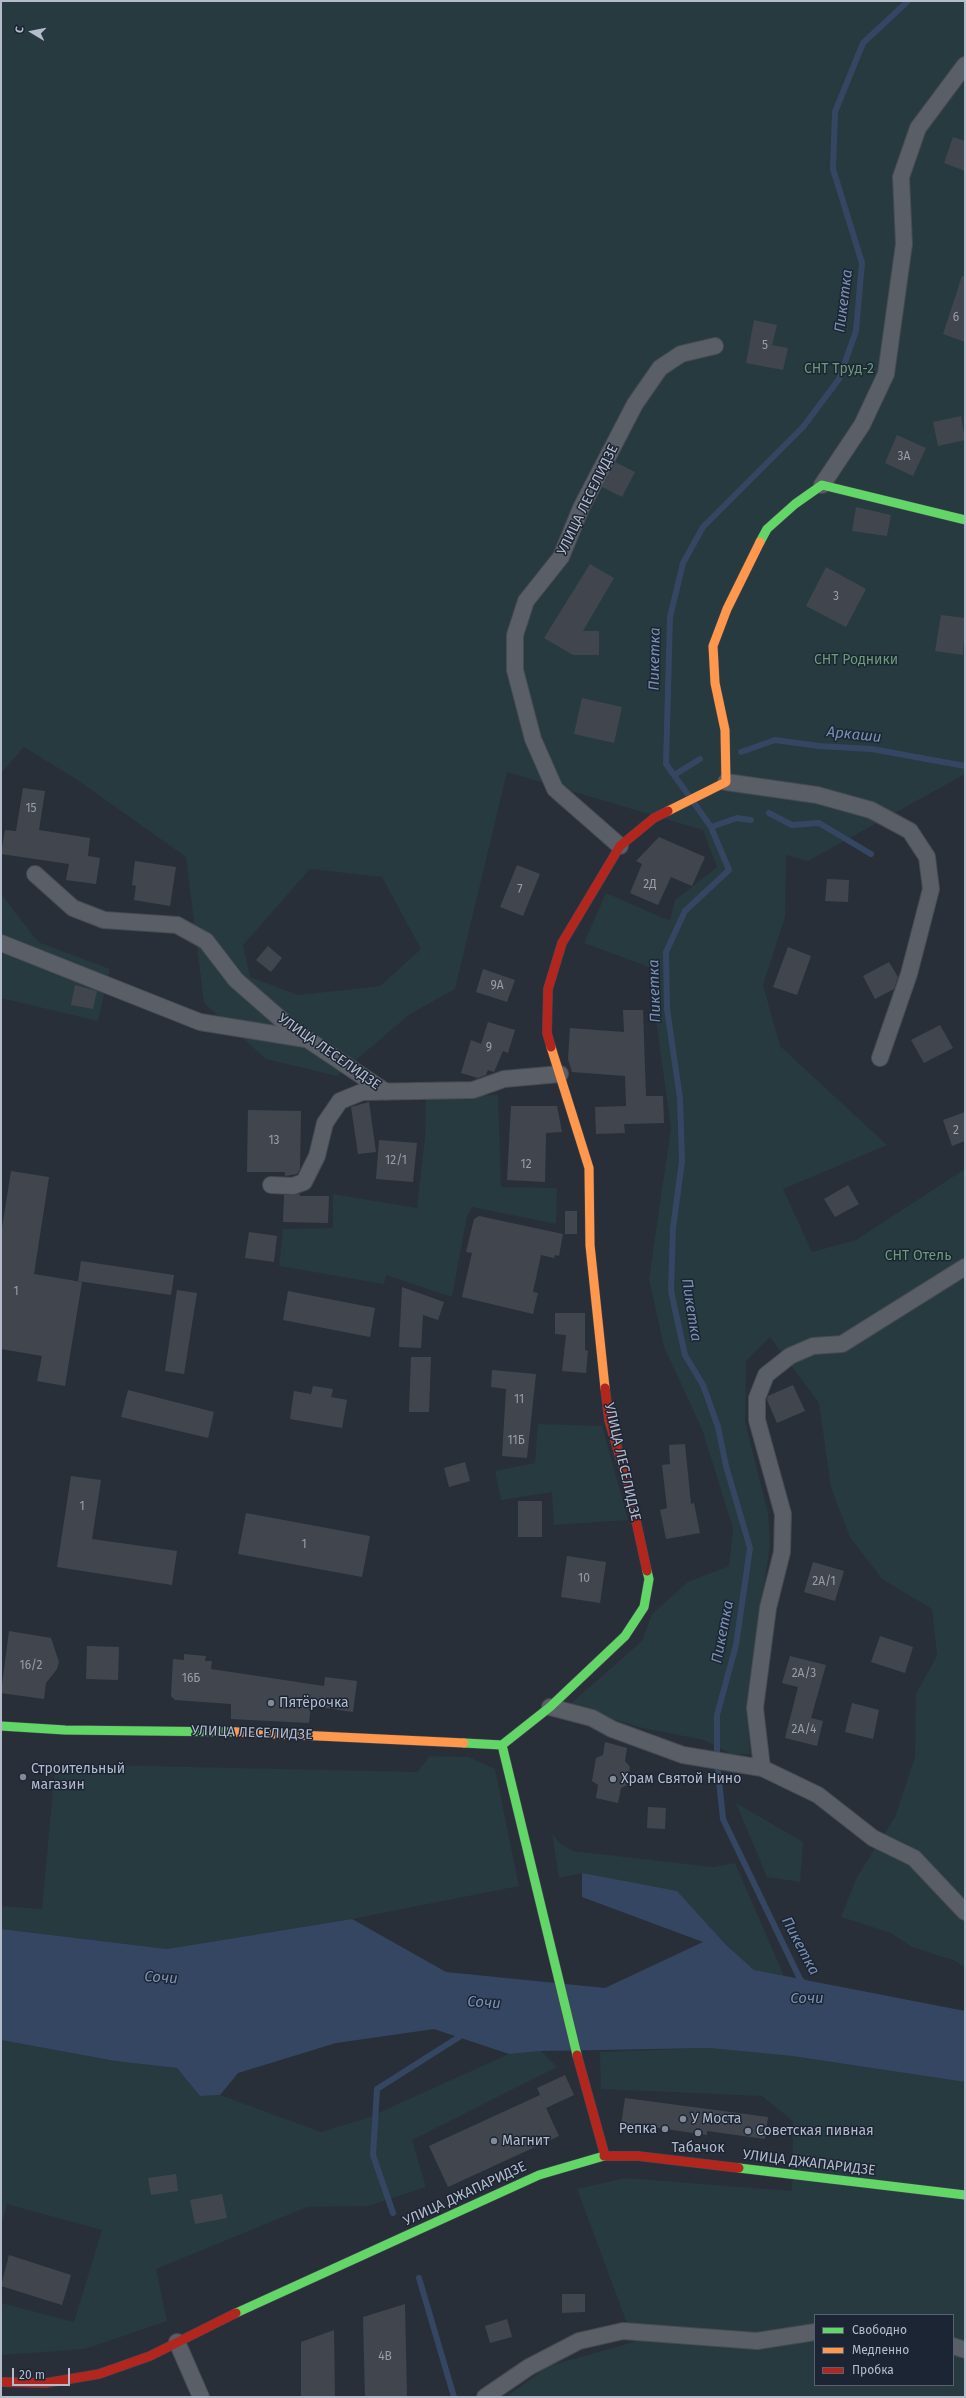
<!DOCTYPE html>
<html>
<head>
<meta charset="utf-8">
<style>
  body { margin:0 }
  #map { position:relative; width:966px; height:2398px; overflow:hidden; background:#292f39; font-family:"Fira Sans",sans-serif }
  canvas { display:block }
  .frame { position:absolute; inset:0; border:2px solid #b4bbca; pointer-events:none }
  .legend { position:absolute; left:814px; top:2314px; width:140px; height:72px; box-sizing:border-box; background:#1c2534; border:1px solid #596170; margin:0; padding:5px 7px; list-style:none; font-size:12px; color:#b4bbca }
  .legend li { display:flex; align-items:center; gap:8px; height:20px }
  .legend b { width:20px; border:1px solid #596170 }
  .north { position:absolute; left:12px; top:12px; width:40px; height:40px; -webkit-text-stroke:3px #1c2534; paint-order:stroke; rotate:280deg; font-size:11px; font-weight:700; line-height:16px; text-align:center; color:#b4bbca }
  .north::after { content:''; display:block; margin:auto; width:14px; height:18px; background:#b4bbca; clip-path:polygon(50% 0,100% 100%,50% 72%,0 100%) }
  .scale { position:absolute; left:12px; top:2368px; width:58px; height:18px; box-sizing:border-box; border:2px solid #b4bbca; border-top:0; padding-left:5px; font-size:12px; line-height:14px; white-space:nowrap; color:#b4bbca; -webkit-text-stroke:3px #1c2534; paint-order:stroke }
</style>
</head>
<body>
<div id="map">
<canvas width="966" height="2398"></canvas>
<div class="frame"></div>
<ul class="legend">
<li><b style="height:5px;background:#63d668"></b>Свободно</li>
<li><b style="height:5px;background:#ff974d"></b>Медленно</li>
<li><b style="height:5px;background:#b3261e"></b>Пробка</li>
</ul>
<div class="north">С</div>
<div class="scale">20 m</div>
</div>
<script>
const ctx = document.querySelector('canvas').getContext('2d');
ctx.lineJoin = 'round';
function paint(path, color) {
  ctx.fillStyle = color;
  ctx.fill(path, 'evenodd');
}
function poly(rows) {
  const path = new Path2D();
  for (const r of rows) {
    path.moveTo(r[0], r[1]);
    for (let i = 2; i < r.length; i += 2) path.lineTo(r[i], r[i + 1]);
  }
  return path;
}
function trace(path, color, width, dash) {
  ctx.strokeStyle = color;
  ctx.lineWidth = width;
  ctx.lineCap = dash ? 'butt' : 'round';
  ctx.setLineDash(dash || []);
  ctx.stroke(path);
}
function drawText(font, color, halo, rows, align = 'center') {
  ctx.font = font + ' "Fira Sans",sans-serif';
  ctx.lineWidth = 3;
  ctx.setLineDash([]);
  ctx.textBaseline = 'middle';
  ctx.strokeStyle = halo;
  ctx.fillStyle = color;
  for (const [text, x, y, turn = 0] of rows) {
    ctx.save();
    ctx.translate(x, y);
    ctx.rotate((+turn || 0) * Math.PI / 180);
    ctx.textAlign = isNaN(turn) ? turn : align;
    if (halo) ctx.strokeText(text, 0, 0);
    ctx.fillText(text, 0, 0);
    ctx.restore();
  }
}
const green = poly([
  [1,1,965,1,965,774,808,861,786,855,785,917,763,985,780,1046,887,1145,783,1189,812,1252,856,1240,965,1169,965,1967,953,1960,912,1947,891,1933,841,1917,857,1877,895,1817,915,1757,916,1694,937,1656,932,1609,882,1579,850,1537,831,1488,819,1403,770,1337,746,1361,745,1422,768,1513,770,1543,747,1712,750,1754,731,1754,704,1740,643,1728,568,1706,642,1641,652,1614,688,1582,729,1566,733,1528,702,1429,664,1347,649,1279,671,1128,652,991,657,970,584,943,606,893,670,921,675,900,717,867,703,830,507,772,455,989,410,1014,337,1076,266,1059,204,1003,186,857,79,781,24,747,1,773],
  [310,869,382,877,421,949,380,986,298,995,250,977,243,945],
  [1,894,38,942,110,969,98,1021,1,998],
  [498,1095,501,1187,557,1188,556,1224,472,1207,467,1216,452,1297,386,1275,384,1284,279,1266,283,1229,333,1228,333,1194,417,1208,425,1136,426,1097],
  [538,1424,602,1426,628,1520,554,1525,552,1492,501,1500,495,1471,535,1463],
  [430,1756,469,1757,495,1769,519,1886,352,1919,167,1949,1,1929,1,1906,42,1909,55,1768,102,1765,417,1772],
  [736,1803,803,1842,800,1882,767,1877],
  [552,1834,561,1844,573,1851,713,1867,735,1863,784,1976,754,1970,725,1944,582,1873,559,1878],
  [1,2040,115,2061,177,2068,200,2096,220,2095,321,2132,367,2118,509,2054,541,2051,557,2067,412,2140,426,2187,368,2206,307,2207,156,2269,167,2321,85,2349,1,2355,1,2303,74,2322,102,2230,7,2204,1,2227],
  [709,2048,792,2056,965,2082,965,2397,506,2397,549,2366,634,2342,577,2189,625,2178,792,2191,793,2121,762,2096,601,2089,600,2052],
  [815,2315,953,2315,953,2385,815,2385]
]);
const water = poly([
  [582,1873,677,1891,725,1944,754,1970,965,2011,965,2082,792,2056,709,2048,541,2051,509,2054,434,2029,336,2043,238,2073,220,2095,200,2096,177,2068,115,2061,1,2040,1,1929,167,1949,352,1919,446,1972,605,1988,703,1942,582,1897]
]);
const stream = poly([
  [741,752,775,740,819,746,872,749,965,766],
  [674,775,700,759],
  [689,796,666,764,670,617,683,563,703,527,803,427,839,379,856,331,862,263,833,169,835,112,863,43,908,1],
  [694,803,711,827,729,870,685,911,666,952,667,1009,680,1098,682,1161,673,1228,671,1291,685,1355,703,1385,718,1427,726,1466,750,1548,736,1645,717,1715,717,1761,723,1819,800,1979,806,1985],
  [769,813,792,825,819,823,871,854],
  [711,827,737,818,751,820],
  [393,2213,373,2155,377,2089,459,2037],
  [419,2278,454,2397]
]);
const building = poly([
  [953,137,965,141,965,171,944,163],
  [962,276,965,276,965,342,943,334],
  [754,320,777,325,772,345,788,348,783,370,746,363],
  [961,416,965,440,938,446,933,422],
  [897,435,926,448,913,476,885,463],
  [615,462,635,472,622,497,602,487],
  [856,507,891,515,887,536,852,531],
  [590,564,614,578,583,631,599,631,599,655,573,655,544,638],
  [826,567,866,589,846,627,806,606],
  [941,615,965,618,963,655,935,651],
  [582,698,622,707,614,743,574,734],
  [23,788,45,791,39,830,90,838,88,856,100,858,96,884,66,880,69,864,1,854,5,830,16,831],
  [659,837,705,857,692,886,671,877,658,905,630,893,642,864,636,861],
  [135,861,176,867,170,906,134,900,136,886,132,885],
  [517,865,540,874,523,916,500,907],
  [827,879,849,880,848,902,825,901],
  [268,946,282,958,271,972,256,960],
  [788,947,811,956,797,995,773,987],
  [889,962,898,977,894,989,875,999,863,976],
  [483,969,515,980,507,1002,476,992],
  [75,985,97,991,93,1009,71,1005],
  [623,1010,643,1010,646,1096,663,1096,664,1123,624,1124,625,1133,596,1134,595,1107,626,1106,625,1076,572,1072,568,1059,570,1028,624,1032],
  [488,1022,515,1030,508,1053,503,1051,494,1072,488,1070,486,1075,478,1078,461,1073,471,1040,481,1044],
  [940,1025,953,1048,924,1063,911,1040],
  [369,1102,376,1152,358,1154,351,1107],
  [511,1106,557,1106,562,1132,546,1133,545,1182,507,1180],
  [248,1110,301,1111,300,1169,297,1174,285,1176,285,1172,247,1172],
  [965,1112,965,1141,952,1146,943,1120],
  [379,1140,417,1143,413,1182,376,1179],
  [11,1171,49,1177,34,1274,82,1282,65,1386,37,1381,42,1356,1,1349,1,1234],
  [848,1185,859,1204,835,1217,824,1199],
  [300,1194,300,1196,329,1196,328,1223,283,1222,284,1195],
  [565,1211,577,1211,577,1234,565,1234],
  [479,1216,563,1234,559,1256,555,1255,554,1258,541,1255,533,1292,538,1293,533,1314,462,1297,472,1253,466,1252,474,1219],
  [249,1232,277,1236,274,1262,245,1258],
  [81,1261,174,1275,171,1295,78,1281],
  [402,1287,444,1302,438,1320,423,1315,421,1348,399,1347],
  [177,1290,197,1293,184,1374,165,1371],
  [288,1291,375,1308,370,1337,283,1320],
  [555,1313,585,1313,585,1350,588,1351,586,1373,562,1371,566,1335,555,1334],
  [411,1357,431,1357,429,1412,409,1412],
  [492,1370,536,1374,527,1458,502,1456,506,1389,491,1387],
  [793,1385,805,1411,777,1423,767,1400,768,1396],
  [313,1386,333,1389,331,1397,347,1400,342,1428,290,1419,294,1391,311,1394],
  [128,1390,214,1412,208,1438,121,1417],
  [685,1444,691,1504,694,1503,700,1533,666,1539,660,1510,667,1508,662,1465,670,1464,669,1445],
  [465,1462,470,1481,449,1487,444,1468],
  [71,1476,101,1480,92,1539,177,1551,172,1585,57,1567],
  [518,1501,542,1501,542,1537,518,1537],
  [246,1513,370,1536,362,1577,238,1554],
  [567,1556,606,1562,600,1603,561,1597],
  [813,1562,844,1571,835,1601,804,1592],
  [9,1631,51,1638,59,1662,57,1669,46,1683,44,1699,1,1693],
  [880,1636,913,1647,905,1673,871,1662],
  [87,1646,119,1647,118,1680,86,1679],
  [184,1654,206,1656,205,1661,212,1661,211,1669,324,1686,325,1677,357,1681,353,1712,311,1706,309,1723,231,1719,231,1704,175,1700,171,1696,173,1659,184,1660],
  [790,1656,826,1665,811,1718,823,1721,817,1746,785,1738,798,1687,782,1683],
  [852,1703,879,1710,873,1739,845,1732],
  [605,1742,627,1748,625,1761,630,1767,627,1785,621,1788,618,1803,596,1798,598,1785,592,1781,596,1758,603,1755],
  [648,1807,666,1808,665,1829,647,1828],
  [565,2075,574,2095,546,2108,537,2088],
  [540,2095,559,2136,448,2187,429,2146],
  [625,2098,768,2117,765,2139,707,2131,707,2135,638,2125,638,2128,621,2125],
  [176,2174,178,2191,151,2195,148,2178],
  [222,2194,227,2218,195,2224,190,2200],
  [9,2255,71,2275,62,2305,1,2286],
  [562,2294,585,2294,585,2312,562,2313],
  [405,2304,407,2397,365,2397,363,2317],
  [507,2319,512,2337,490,2343,485,2326],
  [334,2330,335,2397,301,2397,301,2342]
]);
const street = poly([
  [822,485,862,425,886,374,904,244,901,177,918,128,965,65],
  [726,782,817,795,871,810,910,831,927,857,931,889,909,974,880,1058],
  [620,846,555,789,533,739,515,670,515,635,526,601,561,557,581,508,635,404,660,368,681,354,715,346],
  [35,874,73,908,104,920,177,925,206,941,236,980,292,1029,386,1092],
  [1,943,200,1022,305,1039],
  [271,1185,293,1186,304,1182,317,1156,325,1123,340,1101,362,1092,473,1090,504,1079,560,1074],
  [550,1707,592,1718,612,1729,683,1755,762,1768,818,1795,873,1838,914,1858,965,1912],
  [762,1768,755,1708,768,1608,782,1552,783,1514,757,1420,757,1398,766,1375,790,1356,813,1346,842,1344,965,1267],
  [177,2342,201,2397],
  [953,2346,965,2350],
  [485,2397,529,2367,579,2341,623,2331,757,2341,815,2332]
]);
const fast = poly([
  [760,542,767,529,795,504,822,485,965,520],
  [1,1726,65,1730,236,1732],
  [464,1743,502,1745,577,2055],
  [502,1745,550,1707,625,1636,644,1607,649,1579,647,1571],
  [739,2168,965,2195],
  [236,2313,539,2175,604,2156]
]);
const slow = poly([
  [668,811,726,782,725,730,715,683,713,646,727,609,760,542],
  [551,1047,589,1168,590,1245,605,1388],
  [236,1732,464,1743]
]);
const jam = poly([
  [551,1047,547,1033,548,989,562,943,620,846,654,818,668,811],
  [605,1388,609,1420,628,1484,647,1571],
  [577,2055,605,2156],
  [604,2156,638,2156,739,2168],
  [1,2382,46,2383,99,2374,150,2356,236,2313]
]);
const markers = [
  [271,1703,4,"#838a97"],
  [23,1777,4,"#838a97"],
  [613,1779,4,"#838a97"],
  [683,2119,4,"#838a97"],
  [665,2129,4,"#838a97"],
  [748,2131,4,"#838a97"],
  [698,2133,4,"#838a97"],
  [494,2141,4,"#838a97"]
];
const numberNames = [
  ["6",956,318],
  ["5",765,346],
  ["3А",904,457],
  ["3",836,597],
  ["15",31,809],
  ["2Д",650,885],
  ["7",520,890],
  ["9А",497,986],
  ["9",489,1048],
  ["2",956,1131],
  ["13",274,1141],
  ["12/1",396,1161],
  ["12",526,1165],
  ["1",16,1292],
  ["11",519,1400],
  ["11Б",516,1441],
  ["1",82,1507],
  ["1",304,1545],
  ["10",584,1579],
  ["2А/1",824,1582],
  ["16/2",31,1666],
  ["2А/3",804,1674],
  ["16Б",191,1679],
  ["2А/4",804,1730],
  ["4В",385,2357]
];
const parkNames = [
  ["СНТ Труд-2",839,369],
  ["СНТ Родники",856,660],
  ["СНТ Отель",918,1256]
];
const streetNames = [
  ["УЛИЦА ЛЕСЕЛИДЗЕ",588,500,-64],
  ["УЛИЦА ЛЕСЕЛИДЗЕ",329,1052,35],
  ["УЛИЦА ЛЕСЕЛИДЗЕ",622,1462,77],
  ["УЛИЦА ЛЕСЕЛИДЗЕ",252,1733,2],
  ["УЛИЦА ДЖАПАРИДЗЕ",809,2163,7],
  ["УЛИЦА ДЖАПАРИДЗЕ",465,2194,-25]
];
const poiNames = [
  ["Пятёрочка",279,1703],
  ["Строительный",31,1769],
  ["магазин",31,1785],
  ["Храм Святой Нино",621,1779],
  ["У Моста",691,2119],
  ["Репка",657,2129,"right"],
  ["Советская пивная",756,2131],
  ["Магнит",502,2141],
  ["Табачок",698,2148,"center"]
];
const waterNames = [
  ["Пикетка",844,301,-83],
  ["Пикетка",655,659,-89],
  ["Аркаши",854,735,6],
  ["Пикетка",655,991,-92],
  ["Пикетка",691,1310,81],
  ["Пикетка",723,1632,-79],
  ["Пикетка",800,1946,62],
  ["Сочи",161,1978,4],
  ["Сочи",807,1999],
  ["Сочи",484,2003,4]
];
paint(green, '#263a3f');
paint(water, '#354663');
trace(stream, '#354663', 6);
paint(building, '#41464e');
trace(street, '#464a51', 18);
trace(fast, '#464a51', 10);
trace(slow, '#464a51', 10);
trace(jam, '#464a51', 10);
trace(street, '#5a5e66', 16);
trace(fast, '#63d668', 9);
trace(slow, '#ff974d', 9);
trace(jam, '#b3261e', 9);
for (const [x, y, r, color] of markers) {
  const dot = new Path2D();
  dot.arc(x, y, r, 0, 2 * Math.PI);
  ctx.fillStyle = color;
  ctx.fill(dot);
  trace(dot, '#1c2534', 1.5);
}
drawText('12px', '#979eab', null, numberNames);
drawText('14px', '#6a9c77', '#1c2534', parkNames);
drawText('14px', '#b4bbca', '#1c2534', streetNames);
drawText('14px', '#b4bbca', '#1c2534', poiNames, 'left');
drawText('italic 15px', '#7a90b2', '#1c2534', waterNames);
</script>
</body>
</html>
